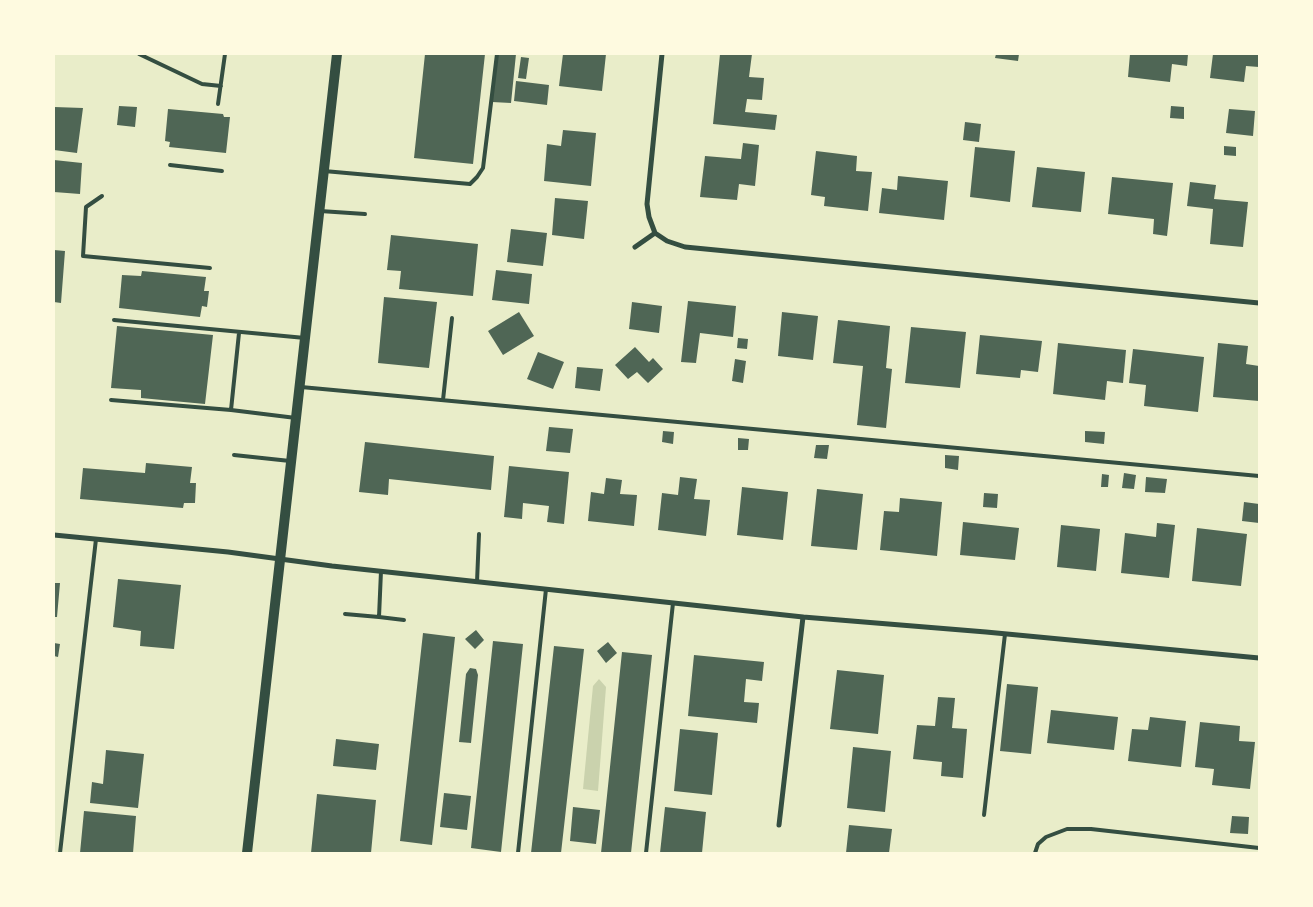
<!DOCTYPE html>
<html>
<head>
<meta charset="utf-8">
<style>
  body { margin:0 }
  #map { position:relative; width:1313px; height:907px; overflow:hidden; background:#e9edc9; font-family:Signika,sans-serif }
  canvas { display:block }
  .frame { position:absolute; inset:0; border:55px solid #fefae0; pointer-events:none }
</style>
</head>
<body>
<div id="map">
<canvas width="1313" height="907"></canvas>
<div class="frame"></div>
</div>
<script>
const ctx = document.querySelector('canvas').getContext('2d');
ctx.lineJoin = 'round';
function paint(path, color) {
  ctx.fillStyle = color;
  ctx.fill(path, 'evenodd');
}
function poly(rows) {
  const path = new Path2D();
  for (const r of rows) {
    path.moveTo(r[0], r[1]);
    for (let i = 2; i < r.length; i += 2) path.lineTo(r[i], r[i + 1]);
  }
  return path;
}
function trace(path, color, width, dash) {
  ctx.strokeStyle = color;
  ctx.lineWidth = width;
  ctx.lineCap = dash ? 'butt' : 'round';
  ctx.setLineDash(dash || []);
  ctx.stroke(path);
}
const green = poly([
  [599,679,606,687,598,791,583,789,593,686]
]);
const building = poly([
  [425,54,485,54,473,164,414,158],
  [497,54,516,54,511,103,492,102],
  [563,54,606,54,602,91,559,86],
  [720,54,752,54,749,77,764,78,762,100,747,99,745,112,777,115,775,130,713,124],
  [996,54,1019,54,1018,61,995,58],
  [1130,54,1188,54,1187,66,1172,64,1170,82,1128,77],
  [1213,54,1259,54,1259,67,1246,66,1244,82,1210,78],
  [521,57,529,58,526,79,518,78],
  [516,81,549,85,547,105,514,101],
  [119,106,137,107,135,127,117,125],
  [1171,106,1184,107,1184,119,1170,118],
  [54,107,83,108,77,153,54,150],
  [168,109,223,114,224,117,230,117,226,153,169,147,170,142,165,141],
  [1229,109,1255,111,1253,136,1226,133],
  [965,122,981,124,979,142,963,140],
  [563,130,596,133,591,186,544,181,547,144,561,146],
  [743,143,759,145,755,186,739,184,737,200,700,197,705,156,741,159],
  [1224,146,1236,147,1236,156,1224,155],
  [975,147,1015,151,1010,202,970,197],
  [816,151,857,156,856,171,872,172,868,211,824,206,825,197,811,195],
  [54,160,82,163,80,194,54,192],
  [1037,167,1085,172,1081,212,1032,207],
  [898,176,948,181,944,220,879,213,882,188,897,190],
  [1112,177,1173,183,1167,236,1153,234,1154,219,1108,214],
  [1190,182,1216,185,1214,199,1248,202,1243,247,1210,244,1213,209,1187,206],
  [555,198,588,201,584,239,552,235],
  [511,229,547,233,543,266,507,262],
  [391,235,478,244,473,296,399,289,401,271,387,270],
  [54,250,65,251,61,303,54,302],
  [496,270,532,274,529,304,492,300],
  [142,271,206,277,204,291,209,291,207,307,202,306,200,317,119,308,122,275,141,276],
  [384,297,437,302,429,368,378,363],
  [688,301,736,306,733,337,700,333,696,363,681,362],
  [632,302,662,306,659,333,629,329],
  [519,312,534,336,503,355,488,331],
  [782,312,818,316,813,360,778,356],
  [838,320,890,326,886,368,892,369,886,428,857,425,863,366,833,363],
  [117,326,213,335,205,404,141,398,141,390,111,388],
  [911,327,966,332,960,388,905,383],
  [980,335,1042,341,1038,372,1021,370,1020,378,976,374],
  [738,338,748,339,747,349,737,348],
  [1058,343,1126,350,1123,383,1107,381,1105,400,1053,394],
  [1218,343,1248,346,1246,364,1259,366,1259,401,1213,397],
  [635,347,649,362,653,358,663,369,648,383,637,372,628,379,615,365],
  [1133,349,1204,357,1198,412,1144,406,1146,385,1129,383],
  [538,352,564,362,553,389,527,379],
  [735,359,746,361,743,383,732,381],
  [577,367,603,369,600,391,575,388],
  [549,427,573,429,570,453,546,451],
  [663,431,674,432,673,444,662,442],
  [1085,431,1105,432,1104,444,1085,442],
  [738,438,749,439,748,450,738,450],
  [365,442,494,456,491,490,389,479,388,495,359,492],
  [816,445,829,445,827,459,814,458],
  [945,455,959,456,958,470,945,468],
  [146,463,192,467,190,483,196,483,195,503,184,503,183,508,80,499,83,468,145,473],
  [509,466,569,472,564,524,547,522,549,506,523,503,522,519,504,517],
  [1124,473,1136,475,1134,489,1122,488],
  [1102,474,1109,475,1108,487,1101,487],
  [680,477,697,479,694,499,710,500,706,536,658,530,662,493,678,495],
  [1146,477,1167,479,1165,493,1145,492],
  [606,478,622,480,620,494,637,495,634,526,588,521,591,492,604,494],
  [742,487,788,492,783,540,737,535],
  [817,489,863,494,857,550,811,546],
  [984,493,998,494,997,508,983,507],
  [900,498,942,502,937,556,880,550,884,511,899,512],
  [1244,502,1259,504,1259,523,1242,521],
  [963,522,1019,528,1015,560,960,555],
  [1157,523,1175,525,1169,578,1121,573,1125,533,1156,537],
  [1061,525,1100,529,1096,571,1057,567],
  [1197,528,1247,534,1241,586,1192,581],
  [118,579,181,585,174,649,140,646,141,631,113,627],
  [54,583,60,583,57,617,54,617],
  [476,630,484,640,475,649,465,639],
  [423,633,455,637,432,845,400,841],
  [493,641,523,644,501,852,471,848],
  [608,642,617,653,606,663,597,651],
  [54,643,60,644,58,657,54,656],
  [554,646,584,649,561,853,531,853],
  [622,652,652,655,631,853,601,853],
  [694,655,764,662,762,681,746,679,744,702,759,703,757,723,688,716],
  [470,668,476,669,478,675,471,743,459,742,466,674],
  [837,670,884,675,878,734,830,729],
  [1007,684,1038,687,1031,754,1000,751],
  [938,697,955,698,952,728,967,729,963,778,941,776,942,762,913,759,917,725,935,726],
  [1051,710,1118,717,1114,750,1047,743],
  [1150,717,1186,721,1181,767,1128,761,1132,729,1148,730],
  [1200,722,1240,726,1239,741,1255,742,1250,789,1212,785,1214,769,1195,767],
  [680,729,718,733,712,795,674,791],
  [336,739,379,744,376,770,333,766],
  [853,747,891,751,885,812,847,808],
  [106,750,144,754,138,808,90,803,92,782,103,784],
  [444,793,471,796,467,830,440,827],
  [317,794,376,800,371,853,311,853],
  [573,807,600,810,596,844,570,841],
  [665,807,706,812,702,853,660,853],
  [84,811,136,816,133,853,80,853],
  [1232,816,1249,817,1248,834,1230,833],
  [849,825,892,829,889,853,846,853]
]);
const service = poly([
  [139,54,202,84,221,86],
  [218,104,225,54],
  [170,165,222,171],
  [324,171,470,184,477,177,483,168,497,54],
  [102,196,86,207,83,256,210,268],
  [320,211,365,214],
  [114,320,305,338],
  [239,333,231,410,296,418],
  [301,387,1259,476],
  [111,400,231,410],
  [443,400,452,318],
  [234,455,290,461],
  [477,582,479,534],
  [345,614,379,617,381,571],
  [379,617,404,620],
  [984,815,1005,634],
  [60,853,96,539],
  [518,853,546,589],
  [646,853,673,603],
  [1035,853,1038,844,1046,837,1067,829,1091,829,1259,848]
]);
const minor = poly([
  [655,233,667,241,685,247,1259,303],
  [655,233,649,217,647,204,662,54],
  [635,247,655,233],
  [54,535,228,552,332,566,803,617,986,632,1259,658],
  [779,825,803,617]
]);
const secondary = poly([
  [247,853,337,54]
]);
paint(green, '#cad2ad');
paint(building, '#4f6655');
trace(service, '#344e41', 4);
trace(minor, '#344e41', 5);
trace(secondary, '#344e41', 10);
</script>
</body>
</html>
